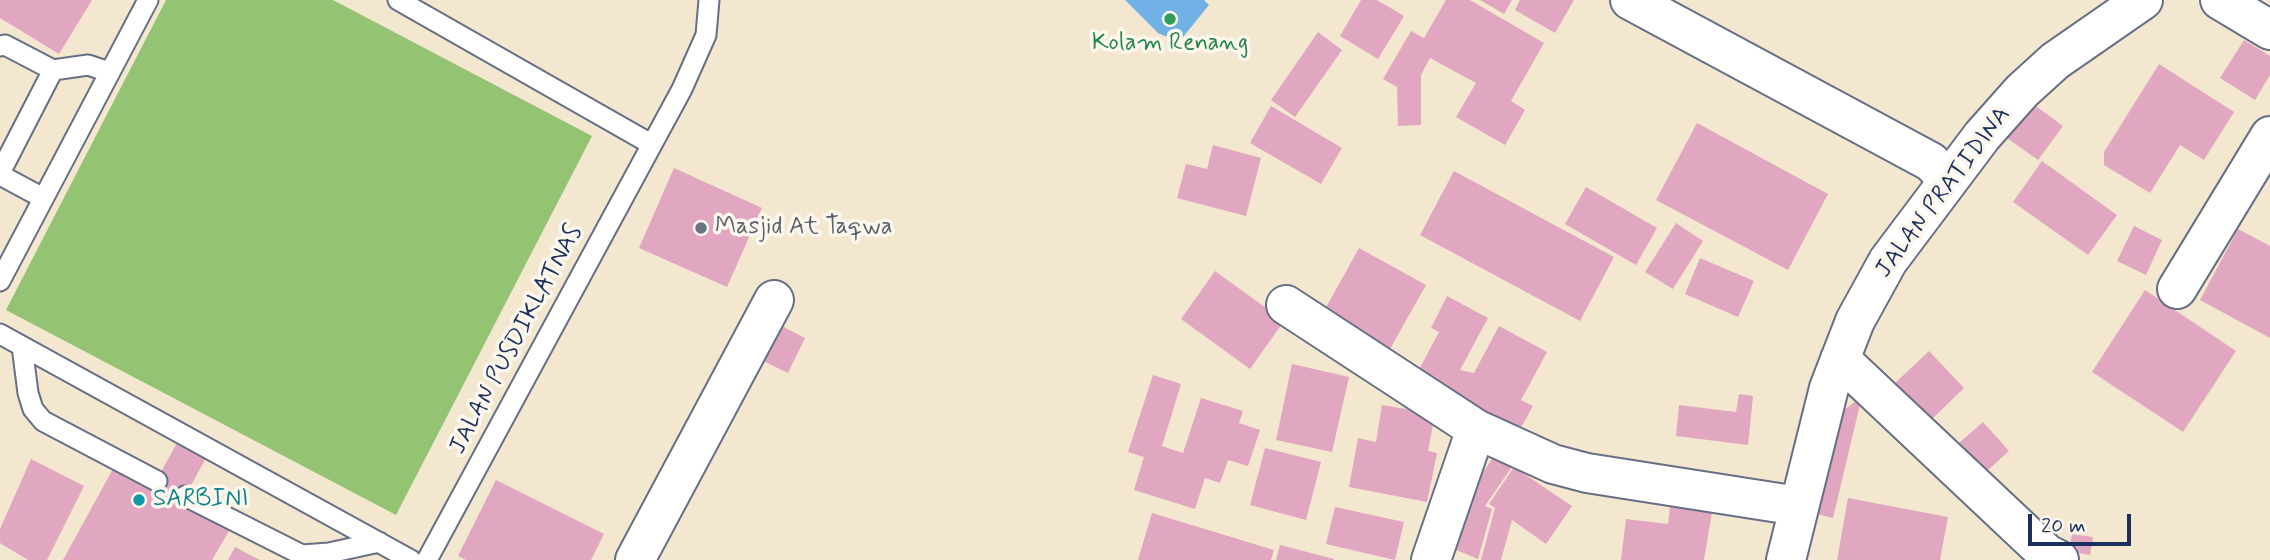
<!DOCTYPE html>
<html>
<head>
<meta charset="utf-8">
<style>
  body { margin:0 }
  #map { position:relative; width:2270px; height:560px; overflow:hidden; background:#f3e7cf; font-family:Mynerve,sans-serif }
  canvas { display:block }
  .scale { position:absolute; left:2028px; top:514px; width:103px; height:32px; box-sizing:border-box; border:4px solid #1b2f5e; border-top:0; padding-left:9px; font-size:21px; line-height:24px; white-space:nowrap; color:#1b2f5e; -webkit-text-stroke:5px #fbf7ec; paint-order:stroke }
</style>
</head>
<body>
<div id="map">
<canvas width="2270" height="560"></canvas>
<div class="scale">20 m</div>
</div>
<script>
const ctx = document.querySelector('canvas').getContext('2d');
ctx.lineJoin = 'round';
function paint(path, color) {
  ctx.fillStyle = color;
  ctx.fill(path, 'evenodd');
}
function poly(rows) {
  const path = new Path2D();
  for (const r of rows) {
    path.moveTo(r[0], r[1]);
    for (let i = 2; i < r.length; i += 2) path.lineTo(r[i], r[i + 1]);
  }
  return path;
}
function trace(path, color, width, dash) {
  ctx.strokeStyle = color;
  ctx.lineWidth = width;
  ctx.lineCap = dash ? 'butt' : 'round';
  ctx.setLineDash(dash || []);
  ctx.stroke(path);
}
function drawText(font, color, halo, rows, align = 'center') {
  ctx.font = font + ' Mynerve,sans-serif';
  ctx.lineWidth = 7;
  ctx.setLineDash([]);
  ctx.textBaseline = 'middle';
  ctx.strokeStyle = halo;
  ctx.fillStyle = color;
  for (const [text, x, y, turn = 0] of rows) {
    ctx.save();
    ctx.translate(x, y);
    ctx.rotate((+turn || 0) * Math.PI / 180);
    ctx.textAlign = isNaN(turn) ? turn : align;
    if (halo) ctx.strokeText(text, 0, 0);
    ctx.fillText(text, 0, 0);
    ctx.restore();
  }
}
const green = poly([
  [166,0,333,0,592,136,396,515,6,310]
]);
const water = poly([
  [1125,0,1204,0,1209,5,1179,42,1158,33]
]);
const building = poly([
  [0,0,92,0,59,54,0,18],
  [1361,0,1377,0,1404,16,1378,59,1340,36],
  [1446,0,1470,0,1544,43,1511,101,1525,110,1505,145,1456,117,1476,83,1430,58,1421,75,1421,125,1398,126,1397,87,1383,79,1411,31,1424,38],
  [1480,0,1512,0,1504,14],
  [1520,0,1574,0,1555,33,1515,10],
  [1318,32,1342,50,1295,117,1271,100],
  [2244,40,2270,56,2270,75,2255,100,2220,78],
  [2159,64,2234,112,2204,160,2180,145,2150,193,2104,165,2104,152],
  [2033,104,2063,126,2038,160,2007,138],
  [1271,106,1342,148,1321,184,1250,143],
  [1697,123,1828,194,1788,270,1656,200],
  [1213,145,1261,158,1246,216,1177,198,1186,164,1207,169],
  [2042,161,2117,215,2088,255,2013,202],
  [674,168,762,208,727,287,639,248],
  [1454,171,1614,257,1580,321,1420,235],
  [1586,187,1657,228,1636,265,1565,224],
  [1676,223,1703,241,1673,289,1645,272],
  [2134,226,2162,240,2146,275,2117,261],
  [2238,229,2270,246,2270,338,2200,300],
  [1359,248,1426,285,1390,349,1324,311],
  [1700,258,1754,281,1738,317,1685,294],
  [1215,271,1284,321,1250,369,1181,319],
  [2145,290,2236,351,2183,432,2092,372],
  [1447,296,1488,318,1460,370,1474,373,1499,326,1547,352,1521,400,1533,406,1517,435,1414,379,1439,332,1431,328],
  [772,321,805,338,788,373,755,357],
  [1929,351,1964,388,1927,424,1892,386],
  [1292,364,1349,377,1332,452,1276,440],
  [1153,375,1181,384,1162,446,1183,453,1201,398,1243,411,1239,423,1260,430,1248,466,1228,460,1220,483,1205,478,1195,509,1134,490,1144,457,1128,452],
  [1739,394,1753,396,1748,445,1676,436,1679,405,1736,412],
  [1862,396,1833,518,1808,512,1839,414],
  [1382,405,1435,414,1428,451,1437,453,1427,502,1349,487,1358,438,1376,442],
  [1983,422,2009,451,1976,481,1950,451],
  [177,443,206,458,181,504,229,531,212,560,63,560,114,467,152,488],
  [1503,443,1520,455,1485,506,1492,509,1478,559,1444,545,1464,500],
  [1265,448,1321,462,1306,520,1250,505],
  [31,459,84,486,47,560,28,560,0,543,0,529],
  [1514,467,1572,506,1546,544,1512,520,1501,560,1481,560,1495,508,1489,504],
  [496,480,604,534,591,560,466,560,458,556],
  [1672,489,1715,494,1704,560,1621,560,1626,519,1668,524],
  [1848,498,1948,517,1940,560,1837,560],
  [1335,507,1404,522,1395,560,1326,544],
  [1152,513,1274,550,1271,560,1138,560],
  [2072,534,2093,537,2090,555,2069,551],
  [1280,545,1334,559,1334,560,1276,560],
  [235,547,260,560,228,560]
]);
const service = poly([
  [398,0,651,144],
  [0,46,5,45,53,70,88,65,109,72],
  [0,173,53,70],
  [0,175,43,198],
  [0,281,148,0],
  [0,334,411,560],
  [22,346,28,393,33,409,43,421,157,481],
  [185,496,302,555,329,553,379,542],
  [427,560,682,89,706,35,709,0]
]);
const minor = poly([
  [1630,0,1931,162,1948,180],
  [2220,0,2270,30],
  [2177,289,2270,136],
  [1286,305,1476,429,1553,464,1587,473,1798,506],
  [1840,359,2047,554,2059,560],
  [635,560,774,300],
  [1431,560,1476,429],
  [1786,560,1829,388,1855,321,1888,261,1982,136,2022,91,2055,61,2143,0]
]);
const markers = [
  [1170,19,7,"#2e9e5b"],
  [701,228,7,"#6b7280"],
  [139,500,7,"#0f9aa8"]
];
const leisureNames = [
  ["Kolam Renang",1170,44]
];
const streetNames = [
  ["JALAN PRATIDINA",1944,193,-53],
  ["JALAN PUSDIKLATNAS",517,340,-62]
];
const worshipNames = [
  ["Masjid At Taqwa",715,228]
];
const cultureNames = [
  ["SARBINI",153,500]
];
paint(green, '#93c373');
paint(water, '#71b1e5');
paint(building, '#e1a7c0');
trace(service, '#676f86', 23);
trace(minor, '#676f86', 42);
trace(service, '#fff', 19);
trace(minor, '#fff', 38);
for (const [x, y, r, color] of markers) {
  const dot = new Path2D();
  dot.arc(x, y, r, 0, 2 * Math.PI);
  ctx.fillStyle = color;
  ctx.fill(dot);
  trace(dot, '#fbf7ec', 2.5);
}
drawText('24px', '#27864d', '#fbf7ec', leisureNames);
drawText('24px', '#1b2f5e', '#fbf7ec', streetNames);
drawText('24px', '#5b616d', '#fbf7ec', worshipNames, 'left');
drawText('24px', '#0d838f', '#fbf7ec', cultureNames, 'left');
</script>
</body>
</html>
